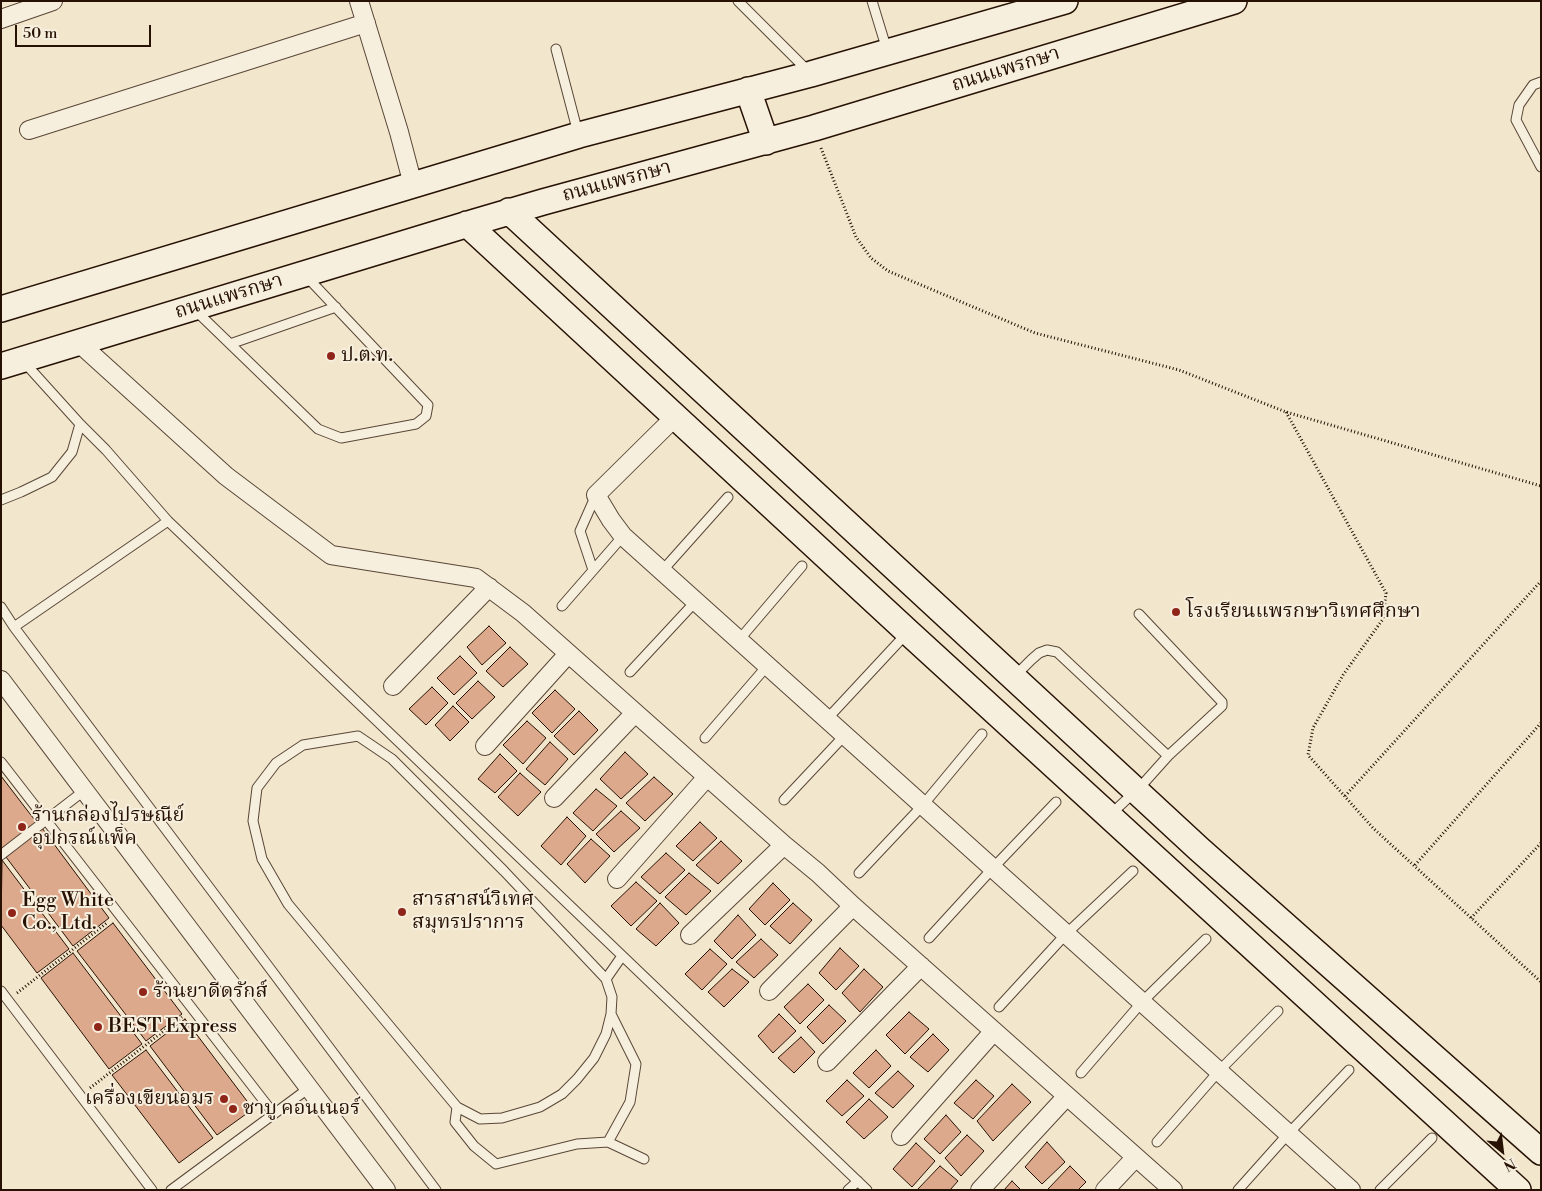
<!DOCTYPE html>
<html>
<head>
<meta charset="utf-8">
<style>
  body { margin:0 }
  #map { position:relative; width:1542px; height:1191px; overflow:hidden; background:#f2e7cd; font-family:"Libre Bodoni",serif }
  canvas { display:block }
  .frame { position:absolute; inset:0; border:2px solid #261103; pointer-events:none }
  .north { position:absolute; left:1477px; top:1126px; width:50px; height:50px; -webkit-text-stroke:4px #f7efde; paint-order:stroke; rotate:151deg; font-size:14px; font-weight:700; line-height:20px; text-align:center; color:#261103 }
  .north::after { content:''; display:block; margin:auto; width:18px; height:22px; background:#261103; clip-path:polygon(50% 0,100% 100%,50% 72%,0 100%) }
  .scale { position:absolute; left:15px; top:25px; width:136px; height:22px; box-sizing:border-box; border:2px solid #261103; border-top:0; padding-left:6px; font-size:15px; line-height:18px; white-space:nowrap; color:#261103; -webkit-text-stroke:4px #f7efde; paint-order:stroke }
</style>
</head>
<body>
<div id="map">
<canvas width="1542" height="1191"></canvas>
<div class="frame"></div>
<div class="north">N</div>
<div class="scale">50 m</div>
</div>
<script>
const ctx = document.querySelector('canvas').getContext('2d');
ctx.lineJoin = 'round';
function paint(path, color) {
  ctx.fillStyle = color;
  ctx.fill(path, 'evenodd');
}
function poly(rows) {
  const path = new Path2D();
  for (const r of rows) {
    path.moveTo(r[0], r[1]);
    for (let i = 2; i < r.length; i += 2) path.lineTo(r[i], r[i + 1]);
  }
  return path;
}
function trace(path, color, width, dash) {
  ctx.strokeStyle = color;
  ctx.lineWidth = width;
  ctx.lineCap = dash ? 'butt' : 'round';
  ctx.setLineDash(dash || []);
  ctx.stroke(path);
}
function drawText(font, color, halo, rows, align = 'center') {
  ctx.font = font + ' "Libre Bodoni","Noto Serif Thai",serif';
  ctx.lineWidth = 4;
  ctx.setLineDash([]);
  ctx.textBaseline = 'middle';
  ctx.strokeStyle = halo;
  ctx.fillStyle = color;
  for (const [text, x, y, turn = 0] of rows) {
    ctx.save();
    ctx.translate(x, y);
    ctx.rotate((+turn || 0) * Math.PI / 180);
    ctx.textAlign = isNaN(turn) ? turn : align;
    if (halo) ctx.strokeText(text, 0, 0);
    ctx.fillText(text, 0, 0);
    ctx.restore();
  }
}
const building = poly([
  [489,626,506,643,482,665,467,647,489,626],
  [510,647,528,664,503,687,486,671,510,647],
  [460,656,477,673,454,695,437,678,460,656],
  [478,681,495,697,472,719,456,703,478,681],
  [432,687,448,703,426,725,409,709,432,687],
  [555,690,575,709,552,733,532,713,555,690],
  [453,706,469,722,450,741,435,725,453,706],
  [579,711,598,730,574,755,554,736,579,711],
  [527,721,546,738,523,764,503,745,527,721],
  [550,742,568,759,545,785,526,769,550,742],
  [625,752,648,774,621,799,600,779,625,752],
  [500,754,517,771,495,793,478,779,500,754],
  [520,773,541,792,518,816,498,797,520,773],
  [1,776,37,823,1,851,1,776],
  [654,777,673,794,645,821,626,803,654,777],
  [596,789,617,806,593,831,573,813,596,789],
  [621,811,640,828,614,852,596,834,621,811],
  [567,817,586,836,561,865,541,846,567,817],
  [700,822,717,838,693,861,676,846,700,822],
  [42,828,109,918,73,946,6,857,42,828],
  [591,839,610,856,585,883,567,864,591,839],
  [721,841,742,861,718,884,696,865,721,841],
  [666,853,685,870,660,894,641,877,666,853],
  [2,860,69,949,37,973,1,925,2,860],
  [689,873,711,891,686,915,665,897,689,873],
  [636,882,657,901,631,926,611,906,636,882],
  [773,883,790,900,765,925,749,909,773,883],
  [660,903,679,923,656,946,636,929,660,903],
  [793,903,812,920,790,944,770,926,793,903],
  [738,915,756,935,732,959,714,941,738,915],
  [113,923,182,1014,146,1041,77,951,113,923],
  [761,939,778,955,754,978,736,962,761,939],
  [840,948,859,966,836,990,819,973,840,948],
  [710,949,727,964,702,990,685,974,710,949],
  [73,953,142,1044,109,1069,41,978,73,953],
  [732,969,749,982,724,1007,708,992,732,969],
  [864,969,883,987,860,1012,842,993,864,969],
  [808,984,824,1000,800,1024,784,1007,808,984],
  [829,1005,846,1021,823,1044,807,1027,829,1005],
  [909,1012,929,1029,905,1054,886,1035,909,1012],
  [779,1014,796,1031,773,1053,758,1036,779,1014],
  [185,1019,253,1109,217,1135,150,1046,185,1019],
  [933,1034,949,1050,928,1072,910,1057,933,1034],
  [801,1037,815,1052,794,1073,778,1058,801,1037],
  [146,1050,213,1138,179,1163,112,1075,146,1050],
  [876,1050,891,1066,869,1088,853,1073,876,1050],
  [898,1071,914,1086,893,1108,875,1093,898,1071],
  [847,1080,864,1096,842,1116,826,1101,847,1080],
  [976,1080,994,1096,973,1119,954,1103,976,1080],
  [1012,1084,1031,1102,993,1141,977,1121,1012,1084],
  [869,1099,888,1117,864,1139,846,1122,869,1099],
  [946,1115,961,1132,940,1154,924,1139,946,1115],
  [967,1135,984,1151,961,1176,945,1158,967,1135],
  [1047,1142,1065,1162,1042,1184,1025,1167,1047,1142],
  [916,1143,935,1161,912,1187,893,1169,916,1143],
  [940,1166,958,1181,950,1190,917,1190,940,1166],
  [1070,1166,1086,1182,1078,1190,1049,1190,1048,1189,1070,1166],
  [1012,1181,1021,1190,1004,1190,1012,1181]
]);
const path = poly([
  [821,148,856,237,871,258,888,271,1035,333,1179,370,1286,412,1541,486],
  [1286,412,1386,593,1383,619,1343,675,1313,728,1308,755,1373,828,1541,982],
  [1345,796,1541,581],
  [1415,865,1541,723],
  [1471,918,1541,843],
  [17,993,108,922],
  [90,1088,182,1017]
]);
const lane = poly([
  [738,1,809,72],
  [872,1,887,50],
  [556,49,578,133],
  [1541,82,1533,85,1519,105,1516,120,1541,167],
  [194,309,318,429,341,438,416,424,426,416,428,405,306,276],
  [230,344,336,307],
  [24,362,80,424,106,450,168,521,867,1190],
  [1,500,21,492,52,477,72,452,80,424],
  [168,521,14,627,436,1190],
  [593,570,580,531,596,495],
  [662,571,728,497],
  [562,606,623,536],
  [1,607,14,627],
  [739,640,802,566],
  [630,672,696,601],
  [1014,677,1031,660,1039,653,1047,650,1057,652,1168,756,1222,706,1222,702,1139,614],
  [827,719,907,633],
  [705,738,767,666],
  [1,762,274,1114],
  [784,800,845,735],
  [1110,815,1142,785,1168,756],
  [1,855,85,790],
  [859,873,923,805,982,734],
  [929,938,993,868,1056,802],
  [606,979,504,871,392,759,358,736,303,745,276,763,257,788,253,821,262,859,288,904,457,1107,480,1119,502,1118,540,1107,562,1094,577,1079,594,1058,606,1034,611,1014,612,997,606,979,622,956],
  [1,991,152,1190],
  [999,1007,1066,934,1133,871],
  [1081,1073,1142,1002,1206,939],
  [457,1107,455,1122,474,1146,496,1164,577,1144,608,1142,644,1159],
  [608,1142,630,1102,636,1064,611,1014],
  [1157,1142,1219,1071,1278,1011],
  [171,1190,309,1088],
  [848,1190,858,1181],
  [1238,1190,1288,1134,1349,1070],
  [1380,1190,1432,1138]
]);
const street = poly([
  [359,1,399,132,413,185],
  [1,19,53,1],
  [29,130,366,23],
  [78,342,226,476,331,555,476,578,523,613,784,845,818,873,853,906,1173,1190],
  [675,417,596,495,611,520,623,536,1351,1190],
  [1,680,386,1190],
  [393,686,489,587],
  [485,746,568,654],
  [554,798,635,713],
  [617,879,707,777],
  [690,935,784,845],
  [769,991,853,906],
  [827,1062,921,966],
  [901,1136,994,1031],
  [980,1190,1067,1096],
  [1105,1190,1136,1157]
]);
const secondary = poly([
  [748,90,766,142],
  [509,211,1199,849,1541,1152],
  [467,224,908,632,1518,1190],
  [1,309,579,135,811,74,1065,1],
  [1,366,475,222,543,202,814,128,1234,1]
]);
const markers = [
  [331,356,5,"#8f2418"],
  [1176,612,5,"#8f2418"],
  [22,827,5,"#8f2418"],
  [402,912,5,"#8f2418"],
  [12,913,5,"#8f2418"],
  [143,992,5,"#8f2418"],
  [98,1027,5,"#8f2418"],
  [224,1099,5,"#8f2418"],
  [233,1109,5,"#8f2418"]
];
const streetNames = [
  ["ถนนแพรกษา",1006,70,-17],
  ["ถนนแพรกษา",617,182,-15],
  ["ถนนแพรกษา",229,297,-17]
];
const poiNames = [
  ["ป.ต.ท.",341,356],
  ["โรงเรียนแพรกษาวิเทศศึกษา",1186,612],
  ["ร้านกล่องไปรษณีย์",32,816],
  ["อุปกรณ์แพ็ค",32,839],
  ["สารสาสน์วิเทศ",412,900],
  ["สมุทรปราการ",412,923],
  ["Egg White",22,901],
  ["Co., Ltd.",22,924],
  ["ร้านยาดีดรักส์",153,992],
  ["BEST Express",108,1027],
  ["เครื่องเขียนอมร",214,1099,"right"],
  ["ชาบู คอนเนอร์",243,1109]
];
paint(building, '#dca98d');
trace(building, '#261103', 1);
trace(lane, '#594636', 11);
trace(street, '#594636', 20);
trace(secondary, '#261103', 28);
trace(path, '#261103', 3, [1, 2.5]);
trace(lane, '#f7efde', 9);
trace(street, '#f7efde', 18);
trace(secondary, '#f7efde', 25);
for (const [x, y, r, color] of markers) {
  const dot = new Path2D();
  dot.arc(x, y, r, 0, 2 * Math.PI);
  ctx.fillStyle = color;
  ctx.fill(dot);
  trace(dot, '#f7efde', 2);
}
drawText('20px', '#261103', '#f7efde', streetNames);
drawText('20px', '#261103', '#f7efde', poiNames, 'left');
</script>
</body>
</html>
